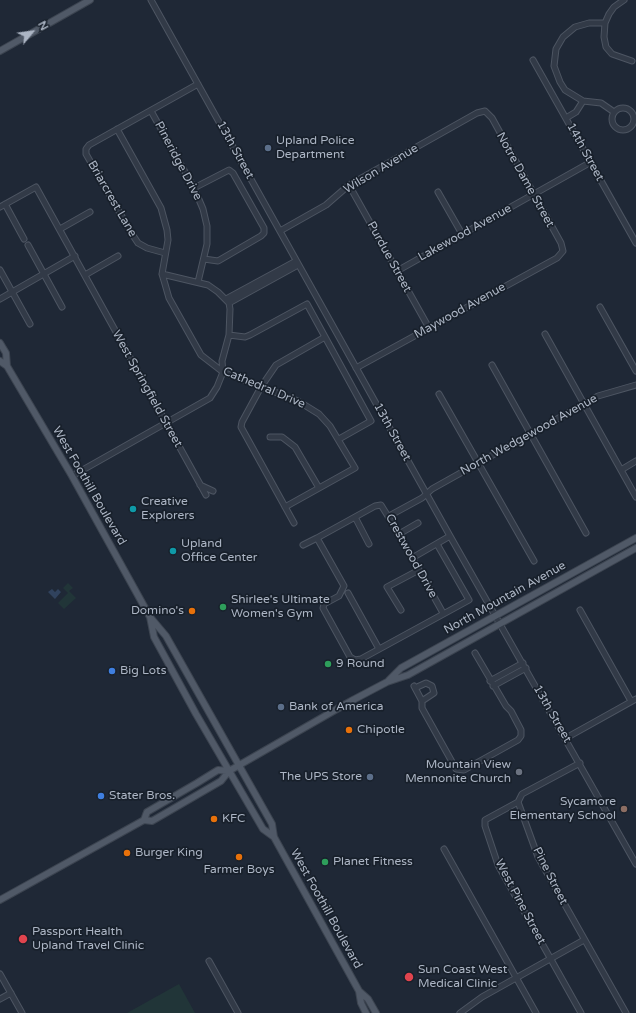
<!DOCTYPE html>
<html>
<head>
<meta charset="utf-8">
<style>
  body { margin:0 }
  #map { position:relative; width:636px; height:1013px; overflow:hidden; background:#1f2836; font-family:"Varela Round",sans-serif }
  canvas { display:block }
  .north { position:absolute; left:12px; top:12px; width:40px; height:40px; -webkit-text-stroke:3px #18202b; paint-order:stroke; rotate:61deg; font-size:11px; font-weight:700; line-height:16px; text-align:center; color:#acb5c4 }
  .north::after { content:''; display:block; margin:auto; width:14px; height:18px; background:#acb5c4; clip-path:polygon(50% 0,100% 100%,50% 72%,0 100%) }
</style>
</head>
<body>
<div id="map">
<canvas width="636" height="1013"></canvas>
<div class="north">N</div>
</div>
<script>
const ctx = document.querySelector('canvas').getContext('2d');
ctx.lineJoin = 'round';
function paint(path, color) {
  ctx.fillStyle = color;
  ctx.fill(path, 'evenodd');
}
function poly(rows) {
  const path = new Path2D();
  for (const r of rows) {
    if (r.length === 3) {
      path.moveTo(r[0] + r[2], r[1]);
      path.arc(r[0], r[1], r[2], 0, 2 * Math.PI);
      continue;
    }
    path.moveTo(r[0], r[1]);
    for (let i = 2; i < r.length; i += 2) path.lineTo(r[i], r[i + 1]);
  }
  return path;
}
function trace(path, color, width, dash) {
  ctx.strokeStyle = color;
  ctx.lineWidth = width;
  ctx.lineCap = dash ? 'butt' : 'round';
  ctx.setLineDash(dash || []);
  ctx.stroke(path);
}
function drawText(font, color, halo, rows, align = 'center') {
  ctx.font = font + ' "Varela Round",sans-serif';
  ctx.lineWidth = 3.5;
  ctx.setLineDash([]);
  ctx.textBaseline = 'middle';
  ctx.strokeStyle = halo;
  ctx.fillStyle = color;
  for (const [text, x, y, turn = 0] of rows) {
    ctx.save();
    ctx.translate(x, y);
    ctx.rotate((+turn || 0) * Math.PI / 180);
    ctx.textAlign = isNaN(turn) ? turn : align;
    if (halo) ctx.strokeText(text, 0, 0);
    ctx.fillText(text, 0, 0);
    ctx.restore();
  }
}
const green = poly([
  [68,583,73,588,69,591,76,598,64,609,58,603,68,593,63,588],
  [179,984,195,1013,127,1013]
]);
const water = poly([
  [52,589,55,592,58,589,61,592,55,599,48,592]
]);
const minor = poly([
  [151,0,450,536,636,864],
  [624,0,614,7,609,14,605,23,604,37,606,47,612,54,632,61],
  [533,60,636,243],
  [583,101,565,90,560,82,554,66,556,49,563,37,575,27,589,23,605,23],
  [583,101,601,103,614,112],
  [623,119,11],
  [151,111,194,188,203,209,207,226,207,244,198,282],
  [566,118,576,112,583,101],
  [117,129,161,208,167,230,168,240,162,274,165,284,169,298,201,355,223,372,298,401,319,414,330,426,355,468,285,507],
  [349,185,429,328],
  [194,188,229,170,233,173,264,228,264,233,261,236,218,261,204,259],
  [438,192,462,234],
  [5,204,24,239],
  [0,207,36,187,206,495],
  [60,229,90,212],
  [280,231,326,205,349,185,477,113,485,111,492,118,561,243,563,251,557,258,356,368],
  [28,245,62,307],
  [165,253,147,248,138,243,132,234,86,154,86,149,89,145,198,84],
  [0,270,30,324],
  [397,271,591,162],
  [85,275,118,256],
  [0,299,75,256],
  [226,299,296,261],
  [229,303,298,265],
  [600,307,636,371],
  [545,334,636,497],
  [229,335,245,337,250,335,307,304,371,421,339,439],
  [492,365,586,533],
  [439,394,534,561],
  [270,437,282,437,295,447,319,488],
  [621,470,636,461],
  [72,476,210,398,217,387,223,372,222,361,229,335,230,309,229,303,218,292,208,285,162,274],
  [200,485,213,491],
  [389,516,422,498,432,489,598,396,636,385],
  [355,517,369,544],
  [294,523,241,427,242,422,261,387,276,365,325,337],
  [399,534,418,523],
  [437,544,469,600,361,659,355,660,350,657,323,608,324,604,339,596,344,586,317,538,375,506,381,505,399,534,443,613],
  [303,545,317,538],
  [412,558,450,536],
  [348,593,379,649],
  [401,610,387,587,419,570],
  [580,610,631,701],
  [490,681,523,663],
  [414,686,422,701,422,708,456,769,464,770,518,740,521,736,521,730,511,711,506,706,475,653],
  [493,686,526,668],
  [415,688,426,683,432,686,434,693,422,701],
  [566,738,636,699],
  [580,763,522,794,518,802,538,857,626,1013],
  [518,802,485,820,485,826,498,865,581,1013],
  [444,849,536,1013],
  [209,961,238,1013],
  [0,974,22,1013],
  [0,999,11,993],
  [460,1013,482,997,584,940]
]);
const major = poly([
  [0,51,90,0],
  [0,343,6,353,7,366,72,476,150,617,166,636,272,824,274,837,359,991,361,1003,366,1013],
  [0,361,7,366],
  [150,617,154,637,196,714,263,829,274,837],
  [389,680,401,668,636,538],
  [144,820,147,812,197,783,218,770,229,771],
  [0,900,144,820,152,821,221,781,229,771,351,701,387,682,408,675,636,548],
  [359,991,368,999,376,1013]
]);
const markers = [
  [268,148,4,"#5c6f8a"],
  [133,509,4,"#0f9aa8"],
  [173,551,4,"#0f9aa8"],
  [223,607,4,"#2e9e5b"],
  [192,611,4,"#e8710a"],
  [328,664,4,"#2e9e5b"],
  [112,671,4,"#3f7fe0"],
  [281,707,4,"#5c6f8a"],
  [349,730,4,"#e8710a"],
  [519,772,4,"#6b7280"],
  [370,777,4,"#5c6f8a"],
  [101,796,4,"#3f7fe0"],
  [624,809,4,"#8d6e63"],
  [214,819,4,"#e8710a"],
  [127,853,4,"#e8710a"],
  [239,857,4,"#e8710a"],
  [325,862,4,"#2e9e5b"],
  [23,939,5,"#e0444e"],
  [409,977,5,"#e0444e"]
];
const poiNames = [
  ["Upland Police",276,141],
  ["Department",276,155],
  ["Creative",141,502],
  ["Explorers",141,516],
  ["Upland",181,544],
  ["Office Center",181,558],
  ["Shirlee's Ultimate",231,600],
  ["Women's Gym",231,614],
  ["Domino's",184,611,"right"],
  ["9 Round",336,664],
  ["Big Lots",120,671],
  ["Bank of America",289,707],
  ["Chipotle",357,730],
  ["Mountain View",511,765,"right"],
  ["Mennonite Church",511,779,"right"],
  ["The UPS Store",362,777,"right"],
  ["Stater Bros.",109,796],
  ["Sycamore",616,802,"right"],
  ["Elementary School",616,816,"right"],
  ["KFC",222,819],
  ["Burger King",135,853],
  ["Planet Fitness",333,862],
  ["Farmer Boys",239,870,"center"],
  ["Passport Health",32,932],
  ["Upland Travel Clinic",32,946],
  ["Sun Coast West",418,970],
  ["Medical Clinic",418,984]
];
const streetNames = [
  ["13th Street",235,150,61],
  ["14th Street",585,152,61],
  ["Pineridge Drive",178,161,62],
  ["Wilson Avenue",381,169,-31],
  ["Notre Dame Street",525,180,61],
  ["Briarcrest Lane",112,199,60],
  ["Lakewood Avenue",465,233,-29],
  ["Purdue Street",389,257,61],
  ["Maywood Avenue",460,311,-29],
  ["Cathedral Drive",264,388,23],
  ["West Springfield Street",147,389,61],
  ["13th Street",392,432,61],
  ["North Wedgewood Avenue",529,435,-29],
  ["West Foothill Boulevard",89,486,60],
  ["Crestwood Drive",411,556,61],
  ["North Mountain Avenue",505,598,-29],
  ["13th Street",552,714,60],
  ["Pine Street",550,876,63],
  ["West Pine Street",520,902,62],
  ["West Foothill Boulevard",326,909,61]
];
paint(green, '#213538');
paint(water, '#30425d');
trace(minor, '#4d5562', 7);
trace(major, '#3c4450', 8);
trace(minor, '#323a47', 5);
trace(major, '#505967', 6);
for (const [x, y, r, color] of markers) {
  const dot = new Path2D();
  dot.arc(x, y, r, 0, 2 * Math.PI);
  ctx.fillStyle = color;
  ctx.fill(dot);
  trace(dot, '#18202b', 1.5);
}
drawText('12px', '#acb5c4', '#18202b', poiNames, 'left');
drawText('12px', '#acb5c4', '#18202b', streetNames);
</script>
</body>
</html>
